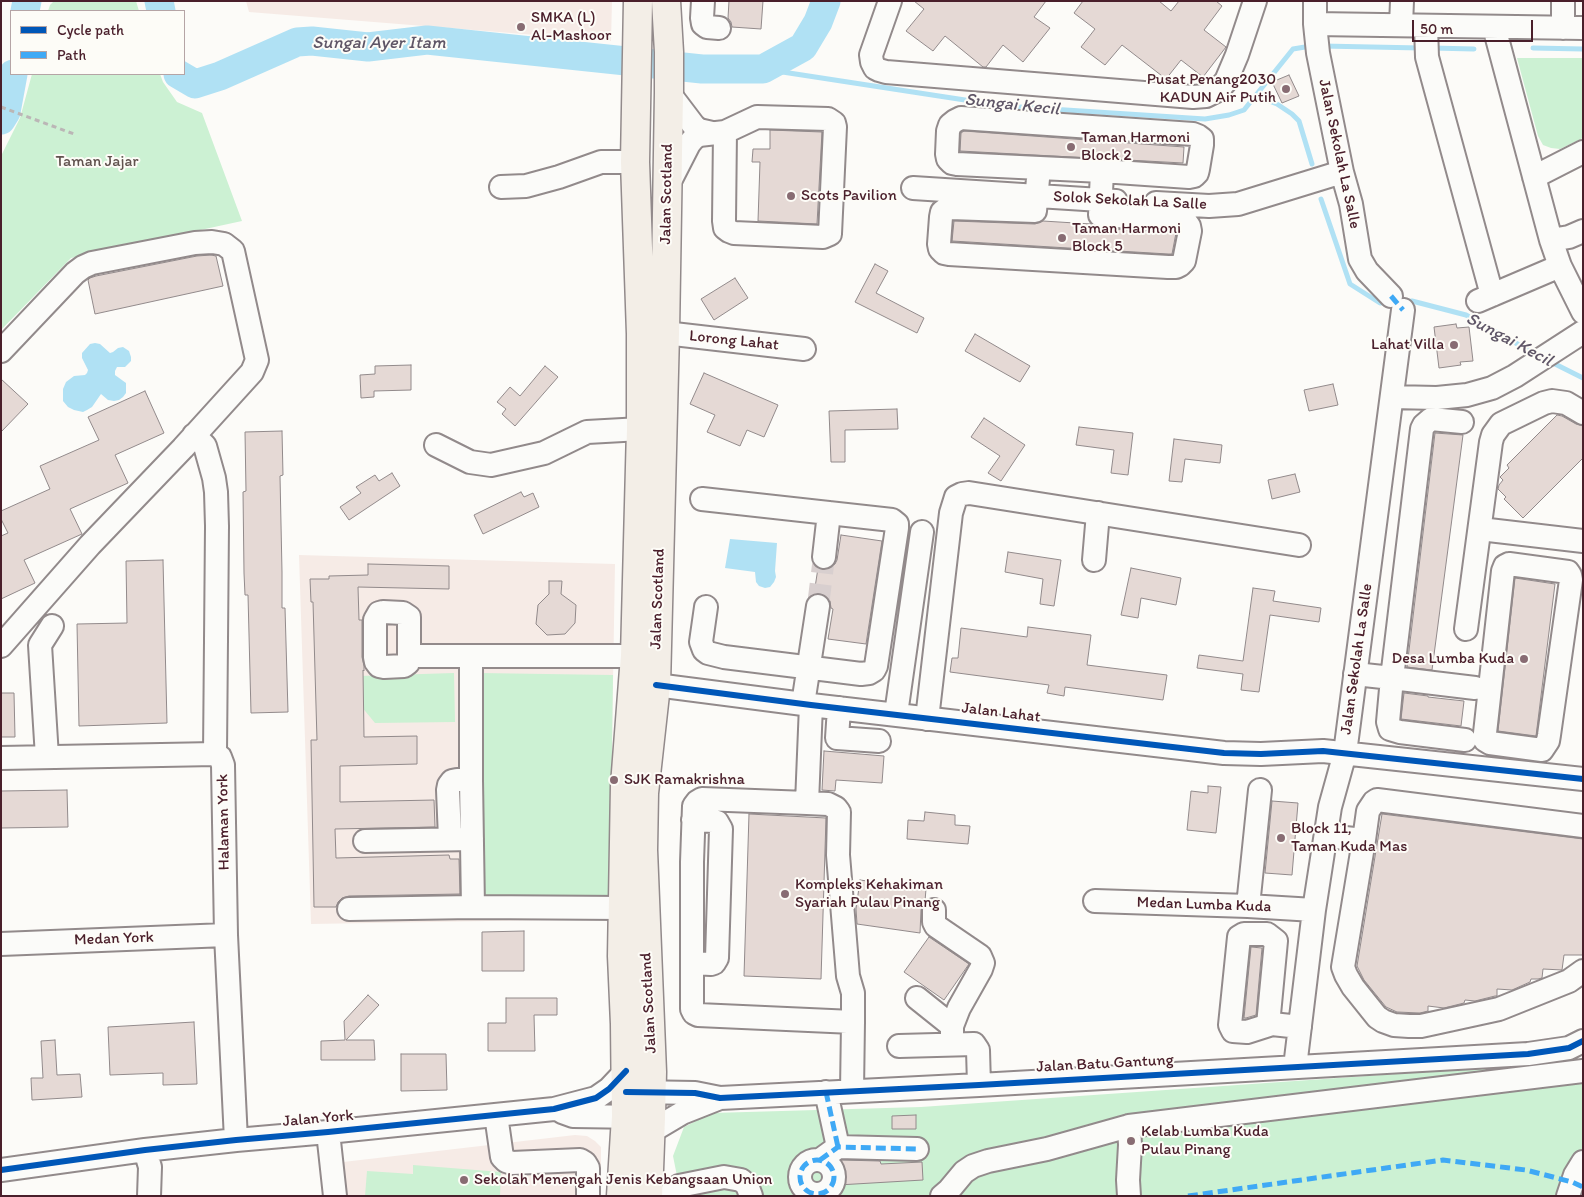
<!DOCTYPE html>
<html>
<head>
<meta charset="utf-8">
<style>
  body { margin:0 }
  #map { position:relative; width:1584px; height:1197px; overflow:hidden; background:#fcfbf8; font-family:Itim,sans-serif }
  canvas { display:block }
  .frame { position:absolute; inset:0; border:2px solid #4a1f2b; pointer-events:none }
  .legend { position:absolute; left:10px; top:10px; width:175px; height:65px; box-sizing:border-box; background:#fdfcf7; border:1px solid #b5a4a5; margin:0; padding:6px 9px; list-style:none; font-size:15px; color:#4a1f2b }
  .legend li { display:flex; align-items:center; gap:10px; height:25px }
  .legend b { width:25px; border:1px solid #b5a4a5 }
  .scale { position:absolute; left:1412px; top:20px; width:121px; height:22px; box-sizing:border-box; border:2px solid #4a1f2b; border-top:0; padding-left:6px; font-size:15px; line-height:18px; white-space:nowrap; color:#4a1f2b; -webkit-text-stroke:4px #fdfcf7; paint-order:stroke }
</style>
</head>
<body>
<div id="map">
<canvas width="1584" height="1197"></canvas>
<div class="frame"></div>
<ul class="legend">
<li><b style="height:6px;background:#0057b8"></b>Cycle path</li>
<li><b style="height:6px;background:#3fa9f5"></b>Path</li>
</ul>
<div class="scale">50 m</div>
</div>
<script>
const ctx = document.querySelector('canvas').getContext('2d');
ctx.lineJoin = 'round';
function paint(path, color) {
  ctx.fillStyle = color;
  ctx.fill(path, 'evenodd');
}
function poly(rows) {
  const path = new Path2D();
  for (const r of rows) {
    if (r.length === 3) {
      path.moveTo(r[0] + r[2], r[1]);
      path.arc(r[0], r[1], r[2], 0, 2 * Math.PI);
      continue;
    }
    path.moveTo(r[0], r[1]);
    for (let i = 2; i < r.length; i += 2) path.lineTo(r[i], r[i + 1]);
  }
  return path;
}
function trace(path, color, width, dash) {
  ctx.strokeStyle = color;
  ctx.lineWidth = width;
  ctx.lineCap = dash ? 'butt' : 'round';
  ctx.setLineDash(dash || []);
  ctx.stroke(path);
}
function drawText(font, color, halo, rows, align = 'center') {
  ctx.font = font + ' Itim,sans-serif';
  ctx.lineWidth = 4;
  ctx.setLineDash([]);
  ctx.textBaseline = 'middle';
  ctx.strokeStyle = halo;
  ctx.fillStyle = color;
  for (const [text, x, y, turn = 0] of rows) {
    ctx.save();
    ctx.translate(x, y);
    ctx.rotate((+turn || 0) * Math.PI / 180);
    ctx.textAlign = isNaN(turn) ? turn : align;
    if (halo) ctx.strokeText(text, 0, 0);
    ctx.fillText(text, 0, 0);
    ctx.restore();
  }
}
const built = poly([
  [246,1,612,1,611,41,249,12],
  [299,555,615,564,609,919,311,924],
  [575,1135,587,1136,595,1141,601,1147,601,1196,329,1196,326,1164]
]);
const green = poly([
  [54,1,136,1,139,11,48,11,50,5],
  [1517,58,1583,58,1583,138,1560,149,1551,148,1543,145,1538,136],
  [32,74,160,74,163,82,177,102,202,113,242,221,71,258,1,330,1,156,20,118],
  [454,673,455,722,375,723,361,706,360,676],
  [479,673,613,675,610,896,482,896],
  [1583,1061,1583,1196,681,1196,673,1156,684,1127,712,1113,921,1107],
  [413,1165,501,1172,500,1196,365,1196,367,1171,413,1174]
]);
const water = poly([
  [95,343,100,344,110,353,113,352,118,348,123,347,129,351,131,357,131,361,125,367,117,367,115,371,115,375,126,383,126,393,123,397,119,400,114,401,108,400,101,394,92,407,87,410,83,412,74,410,68,407,63,401,63,389,66,382,74,376,85,375,87,373,88,370,82,358,82,353,90,344],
  [730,539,777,543,775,571,776,577,774,582,770,587,765,588,759,586,756,582,755,572,725,568]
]);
const stream = poly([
  [1322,46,1421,48],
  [1432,48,1474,49],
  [1533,48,1583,49],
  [763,69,1004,106,1205,119,1229,115,1244,110,1293,49,1311,46],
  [1256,96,1277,104,1292,114,1299,121,1312,164],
  [1321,199,1350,284,1380,303,1387,302],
  [1405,302,1412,301,1466,315,1537,355],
  [1549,361,1583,378]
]);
const river = poly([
  [159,1,161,11],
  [25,11,27,1],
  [178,74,195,84,220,76,297,42,312,41,368,47,427,40,702,69,763,69,803,47,818,22,826,1],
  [1,120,6,112,13,74]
]);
const building = poly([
  [729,1,763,1,761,29,732,27,731,22,728,18,729,1],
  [914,1,1046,1,1034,17,1050,28,1023,62,1003,45,986,67,983,67,945,36,933,51,906,31,924,9,914,1],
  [1083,1,1159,1,1171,11,1179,1,1216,1,1222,6,1204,30,1226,47,1203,77,1181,60,1166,79,1122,45,1105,65,1081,47,1095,29,1074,13,1083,1],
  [1289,75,1299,96,1282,103,1272,82,1289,75],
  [770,130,822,132,817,224,758,221,760,162,752,162,753,149,770,149,770,130],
  [964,131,1184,147,1183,163,960,151,961,133,964,131],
  [954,221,1035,224,1043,221,1091,224,1099,228,1176,233,1172,254,1168,254,952,241,954,221],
  [211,255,216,256,223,286,95,314,88,280,90,278,96,276,197,256,211,255],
  [875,264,888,271,876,293,924,318,917,333,855,302,875,264],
  [735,278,748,298,714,320,701,299,735,278],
  [1456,324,1457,328,1469,327,1473,361,1460,362,1461,365,1439,368,1434,327,1456,324],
  [975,334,1030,366,1020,382,965,351,975,334],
  [411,365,411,390,374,391,374,397,361,398,360,375,375,374,375,366,411,365],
  [545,366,558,377,515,426,502,414,506,409,497,402,510,387,520,396,545,366],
  [704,373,778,405,764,437,747,430,740,446,707,432,715,415,690,404,704,373],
  [1,379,28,404,1,432,1,379],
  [1333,384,1338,405,1309,411,1304,390,1333,384],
  [145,391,164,433,115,455,128,483,70,509,82,534,24,560,35,583,1,599,1,536,8,533,1,519,1,511,50,489,40,466,99,440,88,417,145,391],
  [897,409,898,429,845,430,845,462,831,462,829,411,897,409],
  [1557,415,1562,416,1576,424,1583,426,1583,458,1523,518,1504,499,1506,497,1498,489,1499,485,1503,480,1500,477,1509,468,1507,465,1557,415],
  [984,418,1025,445,1001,481,988,473,1000,456,971,437,984,418],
  [1079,427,1133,433,1128,475,1111,473,1114,450,1076,445,1079,427],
  [282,431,283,475,280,476,282,572,282,608,285,608,288,712,251,713,248,595,245,595,244,573,243,492,246,491,245,432,282,431],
  [1435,433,1463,435,1432,670,1407,667,1435,433],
  [1174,439,1222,445,1220,463,1185,459,1182,482,1169,481,1174,439],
  [392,473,400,486,349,520,340,507,361,493,356,487,375,475,379,481,392,473],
  [1295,474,1300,492,1272,499,1268,480,1295,474],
  [521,492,524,497,533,493,539,507,483,534,474,515,521,492],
  [841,535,882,541,866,644,828,639,833,609,831,608,830,601,826,596,820,593,814,594,818,568,823,570,829,569,835,564,837,560,841,535],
  [1008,552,1061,560,1054,606,1040,604,1043,579,1005,572,1008,552],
  [163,560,167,723,79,726,77,624,127,623,126,561,163,560],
  [368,564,449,566,449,589,358,587,359,620,362,620,362,657,364,666,364,671,363,670,364,737,417,736,417,764,340,766,340,802,434,800,435,827,335,829,336,858,449,855,450,859,459,859,460,894,349,896,342,898,338,902,336,907,314,907,311,740,317,740,313,602,311,602,310,579,329,579,329,576,368,575,368,564],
  [1131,568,1181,578,1176,605,1141,598,1138,618,1121,615,1131,568],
  [1515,578,1555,584,1536,736,1498,731,1515,578],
  [549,581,562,581,561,594,576,605,575,623,565,634,547,635,536,624,538,605,549,594,549,581],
  [1253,588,1275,591,1273,601,1321,608,1319,622,1270,615,1259,692,1241,690,1243,674,1197,668,1199,655,1243,661,1253,588],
  [1028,627,1091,635,1087,665,1167,675,1163,700,1065,687,1064,696,1047,693,1049,685,950,672,952,658,958,658,961,628,1027,637,1028,627],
  [1,693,14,693,15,737,1,737,1,693],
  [1404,693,1428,696,1428,697,1464,701,1461,726,1401,719,1404,693],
  [824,751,884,756,882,783,836,780,835,791,822,790,824,751],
  [1208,786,1221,787,1216,833,1187,830,1191,791,1208,793,1208,786],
  [67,790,68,827,1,828,1,791,67,790],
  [1272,801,1298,803,1292,875,1265,873,1272,801],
  [925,812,955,815,955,825,970,826,968,844,907,839,908,820,924,821,925,812],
  [749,814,826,818,821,979,744,976,749,814],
  [1382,814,1583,839,1583,955,1564,955,1562,970,1543,969,1542,978,1538,979,1531,979,1530,982,1512,990,1497,989,1497,996,1495,996,1475,1001,1465,1000,1464,1003,1444,1008,1428,1006,1428,1011,1420,1013,1397,1012,1386,1007,1364,980,1357,966,1382,814],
  [860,880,926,889,925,901,921,910,920,933,857,924,856,909,860,880],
  [524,931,524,971,482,971,482,932,524,931],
  [929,937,969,964,944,1000,904,972,929,937],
  [1251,947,1262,948,1256,1015,1246,1018,1244,1018,1251,947],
  [368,995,379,1005,346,1040,374,1040,375,1060,321,1060,321,1041,345,1040,344,1021,368,995],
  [506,998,557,998,557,1015,534,1015,535,1051,488,1051,488,1023,506,1023,506,998],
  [194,1022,197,1084,163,1085,163,1073,110,1075,108,1027,194,1022],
  [55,1040,57,1075,80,1074,82,1097,32,1100,31,1078,43,1078,41,1041,55,1040],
  [401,1054,446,1054,447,1090,401,1091,401,1054],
  [916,1115,916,1129,892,1129,892,1116,916,1115],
  [842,1160,880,1161,881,1164,922,1162,923,1180,838,1185,836,1164,842,1160]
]);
const minorTunnel = poly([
  [818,606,824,557]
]);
const path = poly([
  [1,107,74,134]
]);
const minor = poly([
  [703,1,702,18,703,24,707,27,719,28],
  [890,1,871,55,872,62,875,68,879,70,886,72,1193,97,1206,96,1218,90,1226,81,1237,55,1255,1],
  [1315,1,1315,24,1318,53,1342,172,1351,204,1360,259,1367,271,1391,296],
  [1315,24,1583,28],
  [1401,25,1402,1],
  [1426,26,1427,57,1492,295],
  [1494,27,1551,240,1560,266,1583,312],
  [1563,28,1563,1],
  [669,93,694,126,699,130,712,133],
  [1039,168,1035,211,951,208,946,209,942,212,941,217,939,244,940,249,944,253,949,254,1168,267,1176,267,1180,265,1184,261,1190,231,1189,226,1186,222,1181,220,1100,215,1102,171,1189,177,1194,176,1197,173,1198,169,1202,145,1202,139,1198,136,1193,134,961,118,955,121,950,125,948,131,947,154,948,159,952,163,957,164,1102,171],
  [1534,177,1583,152],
  [501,187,526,186,559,177,601,162,635,162],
  [667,187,689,144,694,138,699,135,725,132,757,117,828,119,834,123,835,127,830,234,823,237,734,233,729,231,725,228,724,221,725,132],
  [913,188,1116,201],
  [1156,203,1209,206,1238,204,1342,172],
  [1551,240,1569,237,1583,231],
  [1478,301,1560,266],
  [665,333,804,349],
  [1,351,75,273,83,267,92,263,195,243,212,242,224,244,233,251,257,360,252,372,183,448,90,545,1,646],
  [1392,397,1437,398,1467,395,1492,388,1515,376,1583,332],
  [194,435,205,446,214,478,216,492,217,526,215,754],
  [436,445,470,462,491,465,544,453,587,432,641,429],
  [702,499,892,520,897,524,897,528,876,666,874,670,869,673,861,674,724,657,708,653,704,650,701,642,706,607],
  [1480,529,1583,541],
  [824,557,829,513],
  [1094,560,1098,513],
  [1509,564,1568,572,1570,575,1571,580,1549,735,1548,741,1542,750,1490,743,1485,740,1485,733,1503,571,1505,566,1509,564],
  [383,612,403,613,409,617,409,658,408,663,404,666,384,667,379,666,376,662,375,657,375,620,379,613,383,612],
  [1466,629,1491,442,1493,435,1501,424,1544,403,1552,401,1566,403,1583,413],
  [409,656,635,656],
  [471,657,471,780,473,907],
  [1355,674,1392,678,1422,429,1424,425,1431,419,1462,422],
  [656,685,811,705,1224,753,1261,754,1323,751,1583,779],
  [803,704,818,606],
  [839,708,837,738,879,741],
  [896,714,922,532],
  [927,719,951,513,956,497,962,494,969,493,1299,545],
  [1465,740,1400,732,1390,729,1388,722,1392,678,1475,688],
  [215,754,220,757,223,765,226,935,236,1140],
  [47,757,40,645,52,626],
  [1,758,215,754],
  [807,803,702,799,697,802,694,806,692,862,692,1009,694,1013,698,1015,853,1022,853,993,848,976,838,855,839,812,836,808,828,804,807,803,811,705],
  [1583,826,1377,800,1374,802,1368,811,1364,840,1343,967,1346,975,1353,987,1377,1017,1383,1021,1394,1025,1409,1026,1421,1026,1499,1009,1569,981,1583,971],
  [1326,836,1364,840],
  [450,839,448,790,449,785,452,781,457,780,471,780],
  [365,841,472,839],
  [1095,901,1248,906,1314,910],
  [1248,906,1260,790],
  [349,909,473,907,623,908],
  [934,910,934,922,936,926,980,956,983,963,981,969,959,1008,952,1026,952,1044],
  [1,944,226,935],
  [692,963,711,964,714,963,717,958,721,829,717,822,713,821,693,820],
  [917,998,952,1026],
  [1268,1025,1276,941,1267,934,1244,934,1239,937,1230,1025,1233,1031,1247,1032,1272,1024,1300,1027],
  [899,1046,974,1044,978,1050,979,1085],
  [1295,1067,1314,910,1330,807,1345,753,1403,310],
  [852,1091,853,1022],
  [635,1092,695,1093,720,1098,979,1085,1528,1054,1569,1048,1583,1041],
  [826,1092,838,1147],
  [562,1112,573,1116,642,1117],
  [496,1115,502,1157,506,1161,512,1163,580,1160,585,1163,588,1168,588,1196],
  [1129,1126,1130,1145,1128,1180,1129,1196],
  [328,1132,335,1196],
  [650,1132,682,1113,720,1098],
  [145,1150,150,1167,149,1196],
  [817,1177,17],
  [820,1160,838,1147,917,1149],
  [1,1170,145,1150,236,1140,328,1132,554,1109,596,1098,609,1089,626,1071],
  [671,1196,672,1191,679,1186,724,1177,741,1180,747,1185,751,1196],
  [942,1196,949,1190,964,1172,973,1166,988,1161,1047,1149,1129,1126,1583,1071],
  [1568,1196,1575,1175,1583,1162]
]);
const major = poly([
  [621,1196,626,1117],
  [648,1196,651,1117]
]);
const highway = poly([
  [626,1117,625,1024,622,956,625,785,635,656,641,429,641,334,635,162,638,1],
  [651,1117,652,1072,643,850,644,793,656,685,665,333,669,93,669,52,666,1]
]);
const quiet = poly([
  [1391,296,1403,310],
  [826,1092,838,1147],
  [817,1177,17],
  [820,1160,838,1147,917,1149],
  [1188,1196,1443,1160,1526,1170,1572,1182,1583,1187]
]);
const cycleway = poly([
  [656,685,811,705,1224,753,1261,754,1323,751,1583,779],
  [626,1092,695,1093,720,1098,979,1085,1528,1054,1569,1048,1583,1041],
  [1,1170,145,1150,236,1140,328,1132,554,1109,596,1098,609,1089,626,1071]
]);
const markers = [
  [521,27,5,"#886c73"],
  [1286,89,5,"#886c73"],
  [1071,147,5,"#886c73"],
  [791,196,5,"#886c73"],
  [1062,238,5,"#886c73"],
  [1454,345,5,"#886c73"],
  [1524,659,5,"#886c73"],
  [614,780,5,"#886c73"],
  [1281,838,5,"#886c73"],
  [785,894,5,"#886c73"],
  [1131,1141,5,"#886c73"],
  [464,1180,5,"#886c73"]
];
const poiNames = [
  ["SMKA (L)",531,18],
  ["Al-Mashoor",531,36],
  ["Pusat Penang2030",1276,80,"right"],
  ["KADUN Air Putih",1276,98,"right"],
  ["Taman Harmoni",1081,138],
  ["Block 2",1081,156],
  ["Scots Pavilion",801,196],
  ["Taman Harmoni",1072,229],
  ["Block 5",1072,247],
  ["Lahat Villa",1444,345,"right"],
  ["Desa Lumba Kuda",1514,659,"right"],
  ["SJK Ramakrishna",624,780],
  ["Block 11,",1291,829],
  ["Taman Kuda Mas",1291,847],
  ["Kompleks Kehakiman",795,885],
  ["Syariah Pulau Pinang",795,903],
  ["Kelab Lumba Kuda",1141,1132],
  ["Pulau Pinang",1141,1150],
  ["Sekolah Menengah Jenis Kebangsaan Union",474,1180]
];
const streetNames = [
  ["Jalan Sekolah La Salle",1339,154,78],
  ["Jalan Scotland",667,194,-89],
  ["Solok Sekolah La Salle",1130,201,3],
  ["Lorong Lahat",734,341,6],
  ["Jalan Scotland",658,599,-88],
  ["Jalan Sekolah La Salle",1357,659,-82],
  ["Jalan Lahat",1001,713,7],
  ["Halaman York",224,822,-91],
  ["Medan Lumba Kuda",1204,905,2],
  ["Medan York",114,939,-2],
  ["Jalan Scotland",649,1003,-93],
  ["Jalan Batu Gantung",1105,1064,-3],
  ["Jalan York",318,1119,-5]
];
const parkNames = [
  ["Taman Jajar",97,162]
];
const waterNames = [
  ["Sungai Ayer Itam",379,43],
  ["Sungai Kecil",1012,105,6],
  ["Sungai Kecil",1509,340,28]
];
paint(built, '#f6ebe6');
paint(green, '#ccf1d3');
paint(water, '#b0e1f4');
trace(stream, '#b0e1f4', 5);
trace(river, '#b0e1f4', 29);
paint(building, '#e5d9d5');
trace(building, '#928a8b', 1);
trace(minorTunnel, '#d8cfcf', 22, [22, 11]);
trace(minor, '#928a8b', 26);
trace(major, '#928a8b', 31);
trace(highway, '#928a8b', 31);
trace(path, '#bbb6b6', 3, [5, 4]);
trace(minor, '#fbfbf9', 22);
trace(major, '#f3eee7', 28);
trace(highway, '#f3eee7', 28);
trace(quiet, '#3fa9f5', 5, [10, 5]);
trace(cycleway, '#0057b8', 6);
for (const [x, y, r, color] of markers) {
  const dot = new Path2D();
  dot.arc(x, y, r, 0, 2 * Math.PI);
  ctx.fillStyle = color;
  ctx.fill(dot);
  trace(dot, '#fdfcf7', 2);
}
drawText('16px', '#4a1f2b', '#fdfcf7', poiNames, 'left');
drawText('16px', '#4a1f2b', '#fdfcf7', streetNames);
drawText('16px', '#60524e', '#fdfcf7', parkNames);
drawText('italic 18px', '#5f5667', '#fdfcf7', waterNames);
</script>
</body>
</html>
